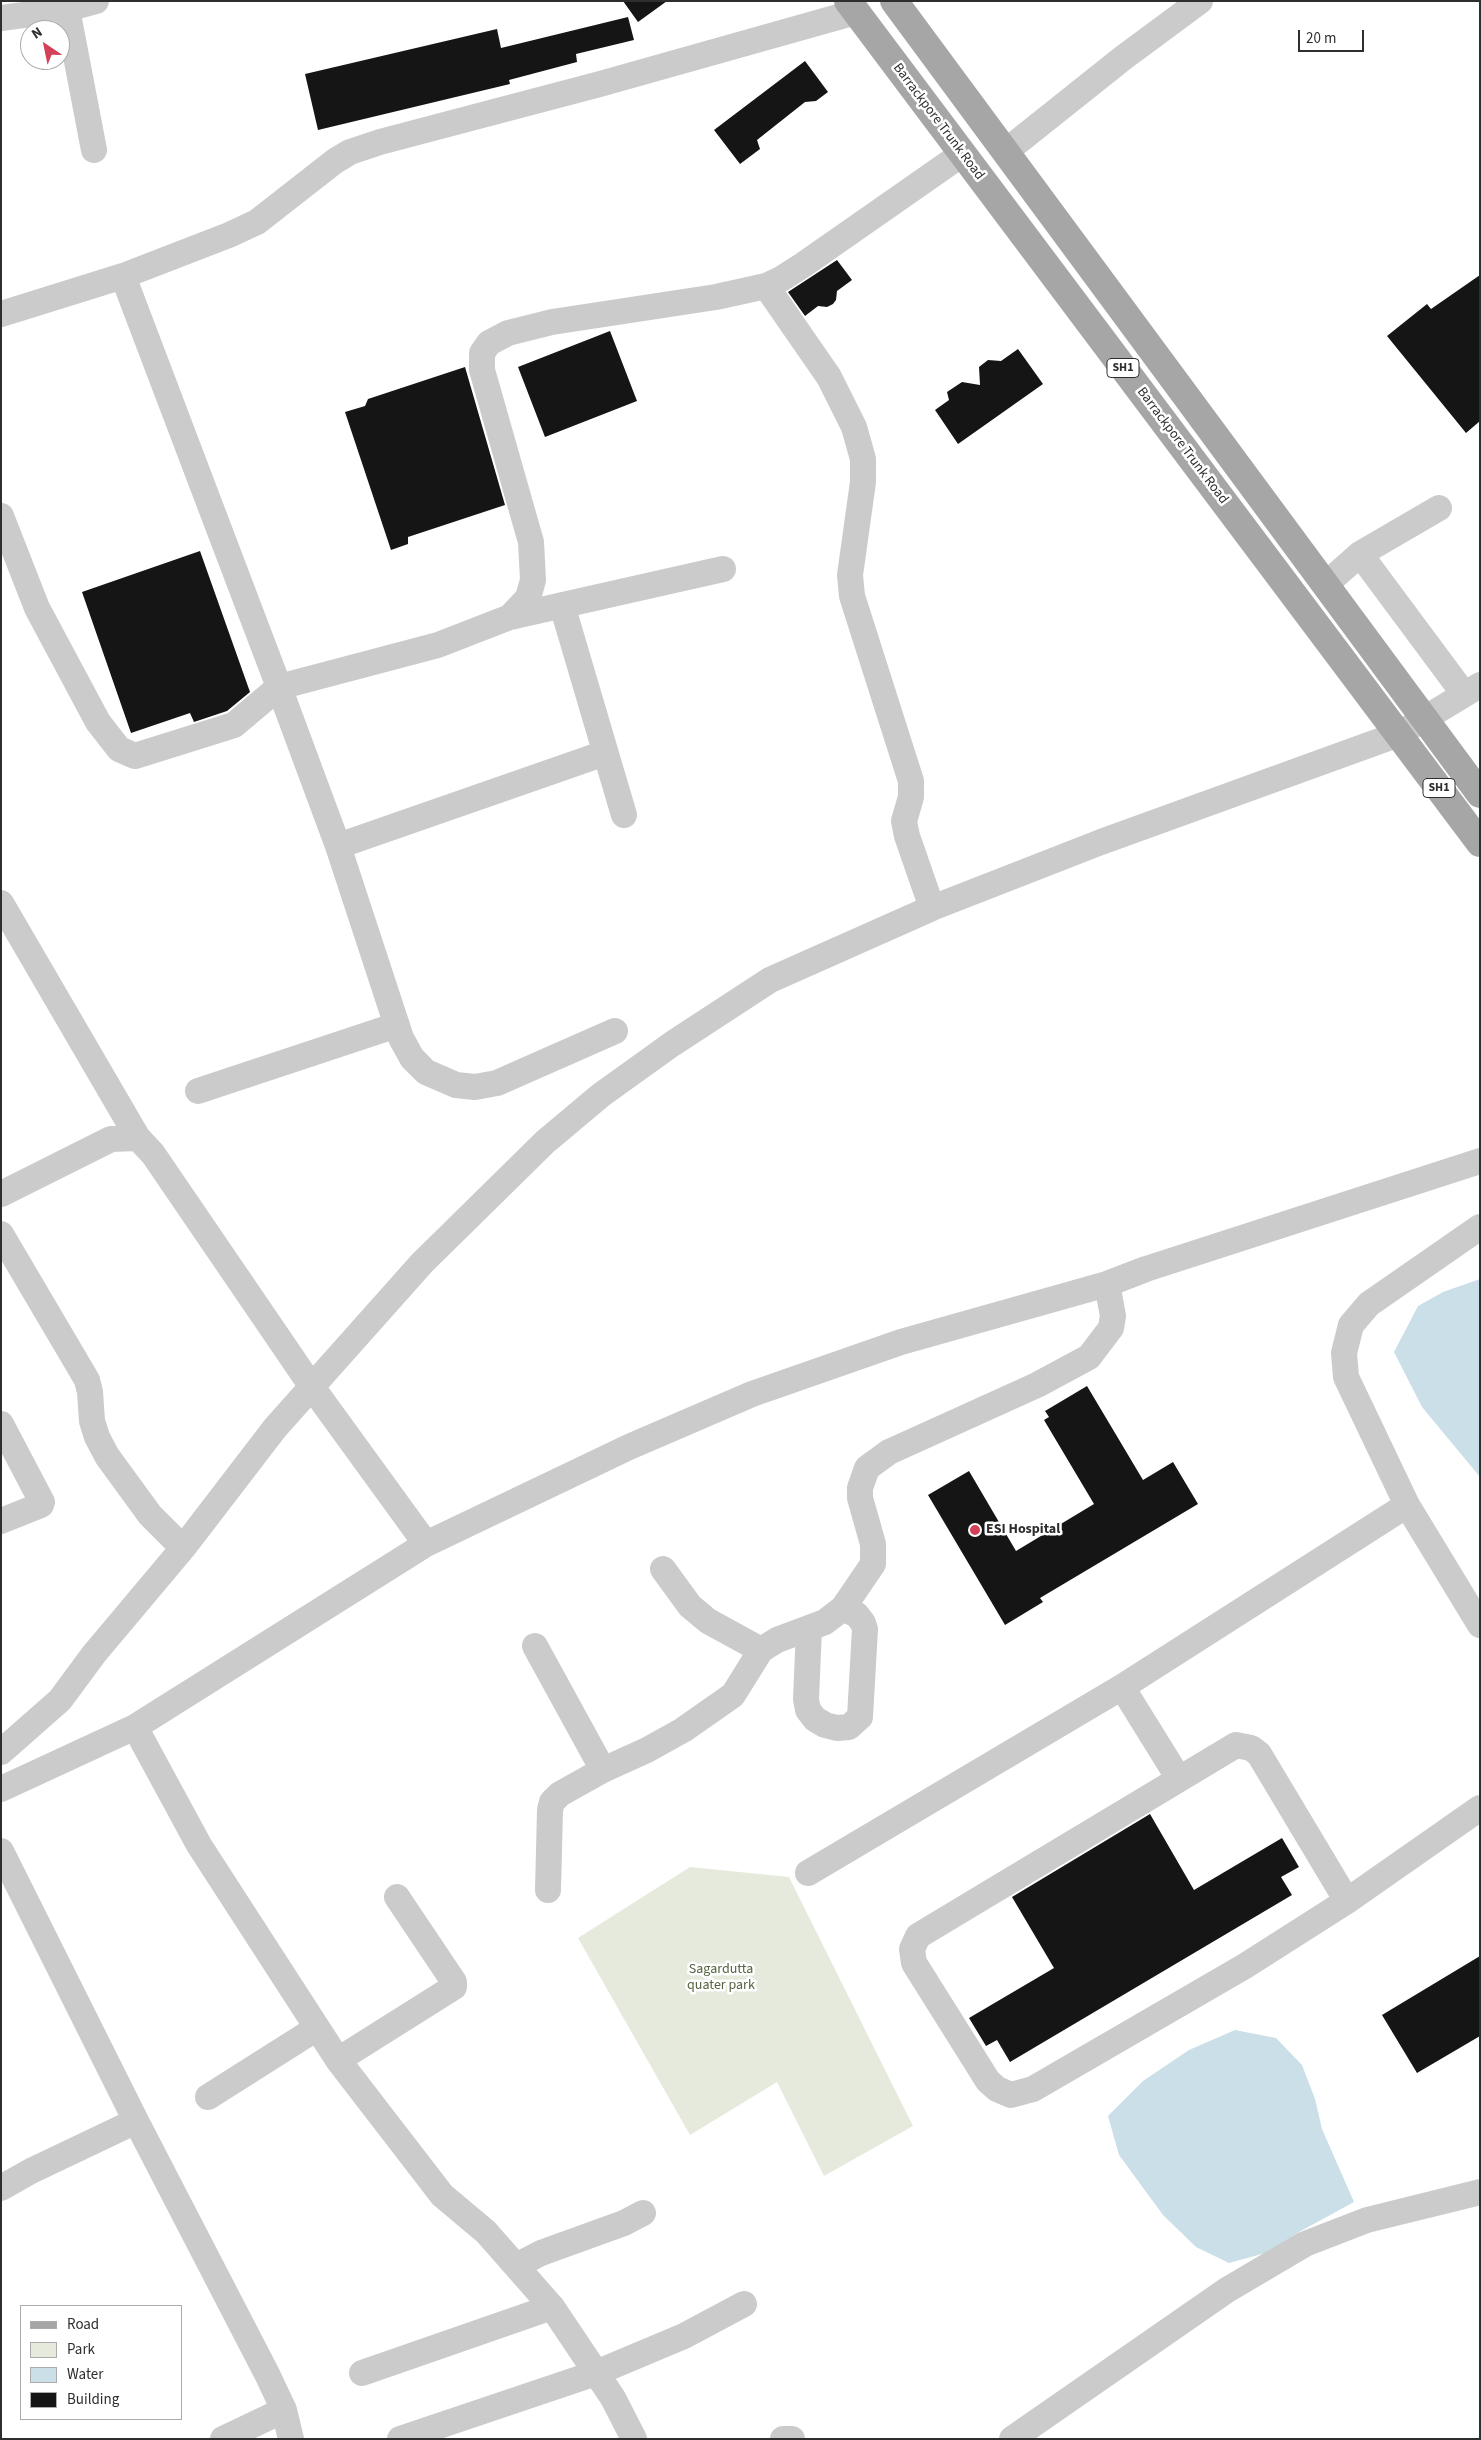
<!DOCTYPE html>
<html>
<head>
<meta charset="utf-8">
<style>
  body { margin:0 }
  #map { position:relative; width:1481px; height:2440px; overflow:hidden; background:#fff; font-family:"Source Sans 3",sans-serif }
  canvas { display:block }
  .frame { position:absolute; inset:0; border:2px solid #2e2e2e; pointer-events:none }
  .legend { position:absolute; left:20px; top:2305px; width:162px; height:115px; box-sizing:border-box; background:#fff; border:1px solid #ababab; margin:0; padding:6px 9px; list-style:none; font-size:15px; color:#2e2e2e }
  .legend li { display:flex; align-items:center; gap:10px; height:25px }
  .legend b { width:25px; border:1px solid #ababab }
  .north { position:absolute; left:20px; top:20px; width:50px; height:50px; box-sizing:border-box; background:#fff; border:1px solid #ababab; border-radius:50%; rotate:326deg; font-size:14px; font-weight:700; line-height:20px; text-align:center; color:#2e2e2e }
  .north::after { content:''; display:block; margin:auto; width:18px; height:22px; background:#d34159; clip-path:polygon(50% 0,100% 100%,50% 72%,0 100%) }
  .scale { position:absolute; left:1298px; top:30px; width:66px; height:22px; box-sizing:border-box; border:2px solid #2e2e2e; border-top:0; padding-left:6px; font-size:15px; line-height:18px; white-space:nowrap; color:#2e2e2e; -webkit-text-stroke:4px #fff; paint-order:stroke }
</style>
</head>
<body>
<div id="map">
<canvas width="1481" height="2440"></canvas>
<div class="frame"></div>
<ul class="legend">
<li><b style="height:6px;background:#a6a6a6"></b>Road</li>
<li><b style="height:14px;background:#e5eadd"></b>Park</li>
<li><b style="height:14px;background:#cadfe8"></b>Water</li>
<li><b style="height:14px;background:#151515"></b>Building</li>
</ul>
<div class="north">N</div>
<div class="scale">20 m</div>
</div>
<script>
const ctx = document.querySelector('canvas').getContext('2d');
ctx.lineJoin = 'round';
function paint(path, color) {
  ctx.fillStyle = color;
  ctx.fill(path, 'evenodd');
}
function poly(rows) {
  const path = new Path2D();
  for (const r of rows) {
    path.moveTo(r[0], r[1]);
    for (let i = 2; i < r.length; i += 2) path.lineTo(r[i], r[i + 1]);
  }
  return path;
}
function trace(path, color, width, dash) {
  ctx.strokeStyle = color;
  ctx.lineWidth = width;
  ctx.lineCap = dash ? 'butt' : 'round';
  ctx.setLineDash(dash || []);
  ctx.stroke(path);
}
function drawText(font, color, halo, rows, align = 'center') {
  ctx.font = font + ' "Source Sans 3",sans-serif';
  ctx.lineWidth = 5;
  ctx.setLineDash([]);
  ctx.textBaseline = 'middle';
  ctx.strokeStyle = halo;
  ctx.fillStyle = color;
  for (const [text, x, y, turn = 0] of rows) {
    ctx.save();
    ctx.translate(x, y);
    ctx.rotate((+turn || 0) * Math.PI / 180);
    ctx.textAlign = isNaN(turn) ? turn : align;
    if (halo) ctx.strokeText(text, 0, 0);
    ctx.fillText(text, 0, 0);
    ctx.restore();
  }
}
const green = poly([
  [690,1867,789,1877,913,2126,824,2176,777,2082,690,2135,578,1938]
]);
const water = poly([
  [1480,1279,1480,1477,1422,1407,1394,1352,1418,1306,1443,1292],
  [1235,2030,1276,2038,1302,2065,1315,2099,1322,2129,1354,2202,1299,2232,1269,2252,1229,2263,1196,2247,1163,2215,1119,2155,1108,2116,1143,2081,1189,2050]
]);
const building = poly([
  [623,1,667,1,638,22],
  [628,17,634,40,576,54,577,62,509,80,510,84,318,130,305,74,497,29,501,48],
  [805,61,828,92,816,101,805,102,757,140,760,149,740,164,714,130],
  [837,260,852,280,837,291,836,300,833,304,827,307,818,306,805,316,788,292],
  [1480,275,1480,421,1466,433,1387,336,1427,304,1431,309],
  [610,331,637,401,545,437,518,367],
  [1018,349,1043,384,958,444,935,410,949,400,947,392,962,382,980,385,979,367,988,360,1001,361],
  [465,367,505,505,408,537,408,544,391,550,345,412,365,406,368,399],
  [200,551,250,692,227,711,194,722,190,713,131,733,82,592],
  [1087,1386,1143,1480,1173,1462,1198,1504,1040,1598,1043,1602,1005,1625,928,1495,969,1471,1016,1551,1094,1504,1044,1420,1049,1417,1045,1411],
  [1150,1814,1194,1890,1282,1838,1299,1867,1281,1877,1292,1895,1010,2062,997,2040,986,2046,969,2018,1054,1968,1012,1897],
  [1480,1956,1480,2036,1417,2073,1382,2015]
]);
const minor = poly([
  [67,9,94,150],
  [1,18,67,9,96,1],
  [1005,152,1123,58,1200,1],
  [123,276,279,687,338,846,401,1038,412,1058,426,1072,456,1085,475,1087,497,1083,615,1031],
  [766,286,829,377,854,427,863,459,863,482,850,575,852,596,911,781,911,797,904,821,907,836,932,908],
  [1,314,123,276,229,235,257,222,335,161,350,152,380,142,600,84,856,12],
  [1,516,37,608,98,722,119,749,135,756,234,725,279,687,438,645,510,617,528,598,533,580,531,542,482,370,482,353,489,343,508,333,552,322,716,297,766,286,781,279,803,265,962,154],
  [1360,554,1464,694],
  [1326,584,1360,554,1439,508],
  [562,605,624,815],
  [510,617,723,569],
  [338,846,605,753],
  [1,903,138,1138],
  [198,1091,397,1025],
  [1,1194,111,1139,138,1138,153,1154,312,1387,426,1544],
  [1480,1227,1369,1304,1351,1325,1344,1353,1346,1377,1407,1505,1480,1625],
  [1,1234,87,1380,90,1392,92,1421,97,1437,107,1456,150,1515,183,1548],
  [1,1424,42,1502,41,1505,1,1521],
  [663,1569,690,1606,708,1621,761,1650],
  [809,1629,806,1699,808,1710,815,1719,825,1725,837,1728,849,1727,860,1717,865,1629,863,1623,857,1615,843,1608],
  [535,1646,603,1770],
  [135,1727,199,1845,338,2060,442,2195,486,2232,552,2307,613,2398,634,2439],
  [1,1752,60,1700,94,1654,183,1548,275,1428,422,1263,545,1142,601,1095,672,1044,770,980,932,908,1101,842,1399,734,1480,685],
  [1179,1779,1122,1687,1407,1505],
  [1,1789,135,1727,426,1544,629,1447,752,1394,901,1342,1107,1284,1146,1269,1480,1161],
  [1,1851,136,2121,267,2374,284,2410,291,2439],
  [808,1873,1122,1687],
  [548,1890,550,1810,552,1802,560,1794,603,1770,647,1750,683,1730,733,1695,761,1650,777,1640,825,1622,843,1608,873,1564,873,1544,860,1498,860,1488,867,1468,889,1452,1037,1385,1089,1357,1111,1328,1113,1316,1107,1284],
  [1347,1901,1259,1754,1251,1748,1236,1745,918,1936,912,1949,914,1963,988,2081,997,2089,1011,2095,1033,2089,1245,1966,1347,1901,1480,1808],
  [338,2060,454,1987,454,1982,397,1897],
  [208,2097,317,2028],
  [1,2188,31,2171,136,2121],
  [516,2266,541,2253,624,2223,643,2213],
  [362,2373,552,2307],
  [223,2439,284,2410],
  [400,2439,596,2373,684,2336,744,2304],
  [783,2439,792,2439],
  [1012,2439,1227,2290,1305,2244,1367,2220,1480,2192]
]);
const major = poly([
  [848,1,1480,843],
  [894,1,1480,794]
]);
const markers = [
  [975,1530,6,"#d34159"]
];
const shields = [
  [1123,368,32],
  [1439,788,32]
];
const shieldNames = [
  ["SH1",1123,368],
  ["SH1",1439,788]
];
const streetNames = [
  ["Barrackpore Trunk Road",938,122,53],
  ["Barrackpore Trunk Road",1182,446,53]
];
const poiNames = [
  ["ESI Hospital",986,1530]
];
const parkNames = [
  ["Sagardutta",721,1970],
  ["quater park",721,1986]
];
paint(green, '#e5eadd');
paint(water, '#cadfe8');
paint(building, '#151515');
trace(minor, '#cbcbcb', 26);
trace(major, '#a6a6a6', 28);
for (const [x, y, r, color] of markers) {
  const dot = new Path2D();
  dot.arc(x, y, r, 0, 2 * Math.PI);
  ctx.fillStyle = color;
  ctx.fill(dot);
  trace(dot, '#fff', 2);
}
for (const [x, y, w] of shields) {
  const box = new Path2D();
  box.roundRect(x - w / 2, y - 9.5, w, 19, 4);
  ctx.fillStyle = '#fff';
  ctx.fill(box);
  trace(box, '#2e2e2e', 1);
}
drawText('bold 12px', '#2e2e2e', null, shieldNames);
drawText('14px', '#2e2e2e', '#fff', streetNames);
drawText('bold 14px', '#2e2e2e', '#fff', poiNames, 'left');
drawText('14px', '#546440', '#fff', parkNames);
</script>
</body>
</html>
